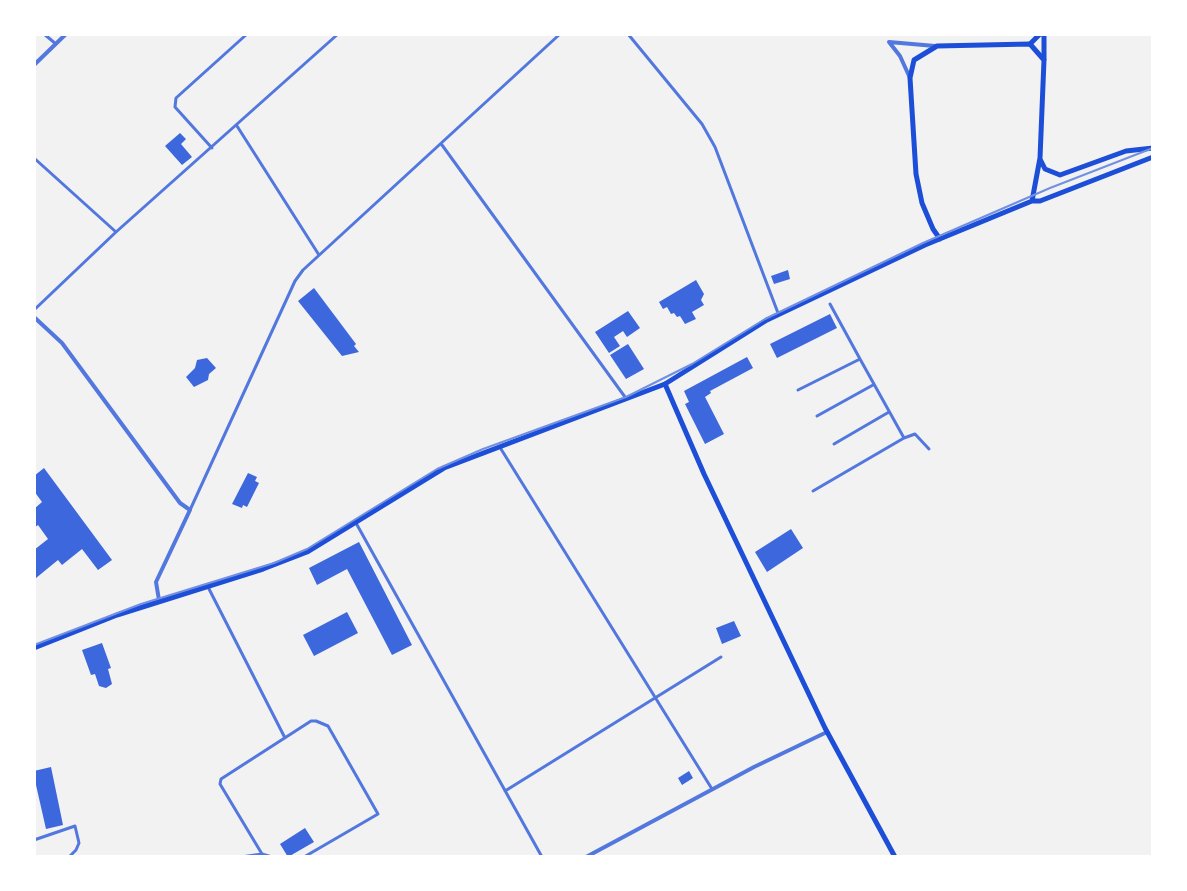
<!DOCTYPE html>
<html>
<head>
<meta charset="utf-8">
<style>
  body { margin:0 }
  #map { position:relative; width:1187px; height:891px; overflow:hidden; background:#f2f2f2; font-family:"DM Sans",sans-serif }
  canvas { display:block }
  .frame { position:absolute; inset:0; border:36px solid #fff; pointer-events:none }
</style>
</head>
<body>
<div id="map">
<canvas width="1187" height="891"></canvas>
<div class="frame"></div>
</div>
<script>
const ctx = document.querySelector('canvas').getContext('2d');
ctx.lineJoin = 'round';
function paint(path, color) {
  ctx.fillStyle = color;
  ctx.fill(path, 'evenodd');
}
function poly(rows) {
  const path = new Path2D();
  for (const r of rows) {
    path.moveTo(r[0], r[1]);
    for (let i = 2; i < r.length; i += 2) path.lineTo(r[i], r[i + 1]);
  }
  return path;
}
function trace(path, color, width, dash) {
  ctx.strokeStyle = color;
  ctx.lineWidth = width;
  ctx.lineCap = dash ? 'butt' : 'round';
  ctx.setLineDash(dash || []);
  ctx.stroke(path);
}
const building = poly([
  [180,133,186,139,181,144,192,157,182,165,165,146],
  [788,270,790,279,774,284,771,276],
  [696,280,704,294,701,300,704,305,692,312,696,319,685,324,680,316,677,317,674,313,671,314,667,307,663,309,659,302],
  [314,288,356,344,354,346,359,352,342,356,298,301],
  [628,311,640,328,627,337,623,331,614,337,620,346,609,353,595,332],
  [830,314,837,328,777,358,770,344],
  [628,344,644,369,626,379,610,355],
  [747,357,753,368,710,391,711,393,705,397,724,434,705,444,685,404,689,402,684,391],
  [207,358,216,368,209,374,208,380,194,387,186,377,195,368,197,360],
  [44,468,112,560,98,570,82,549,62,565,58,560,36,578,34,550,48,539,38,525,34,528,34,509,42,502,34,491,34,476],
  [248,473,257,477,255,481,259,483,247,507,243,505,242,508,232,504],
  [791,529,803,548,767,572,755,552],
  [359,542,412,645,392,655,347,569,317,585,309,568],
  [347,612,358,633,314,656,303,635],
  [734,621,741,636,722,644,716,628],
  [102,643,111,668,108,669,112,684,106,688,99,686,95,674,91,675,82,650],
  [51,767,63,825,46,829,36,785,34,785,34,771],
  [689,771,693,778,682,785,678,778],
  [305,828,314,842,288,857,280,844]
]);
const pedestrian = poly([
  [798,390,860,359,830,304],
  [817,416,873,385],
  [904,438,915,434,929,449],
  [834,444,889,412],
  [813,491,904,438,860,359]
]);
const minor = poly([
  [44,34,56,44],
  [628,34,702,124,715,147,778,313],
  [237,126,319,255],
  [442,145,625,397],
  [212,148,175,107,176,98,247,34],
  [34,158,116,232],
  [34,310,116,232,338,34],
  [501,449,712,789],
  [190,510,295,281,303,270,560,34],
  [356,523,542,857],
  [207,585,285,738],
  [505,791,721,657],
  [34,840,75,826,79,843,76,850,69,857],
  [241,857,262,854],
  [272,857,262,854,220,784,221,779,311,721,316,721,328,726,378,814,304,857]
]);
const tertiary = poly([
  [889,42,935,46],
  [889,42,900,56,910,78],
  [34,65,66,34],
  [34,317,62,343,180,503,190,510,156,582,159,600],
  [586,857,754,767,827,732]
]);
const secondary = poly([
  [1030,44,1040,34],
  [1044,59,1044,34],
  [665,384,704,474,825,728,895,857]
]);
const primary = poly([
  [1040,159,1045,169,1060,175,1126,151,1153,148],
  [940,239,933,229,922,203,916,174,910,78,914,60,937,46,1030,44,1044,60,1040,158,1032,201],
  [34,648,117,615,263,569,307,552,444,468,665,384,767,320,925,245,1032,201,1040,201,1153,157]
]);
const tram = poly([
  [34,645,141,604,274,563,307,549,437,469,483,449,626,397,692,364,765,319,923,243,1050,188,1153,148]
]);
paint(building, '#3d67dc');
trace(pedestrian, '#5277de', 3);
trace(minor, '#5277de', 3);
trace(tertiary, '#5277de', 4);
trace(secondary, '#1d4ed8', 5);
trace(primary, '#1d4ed8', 5);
trace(tram, '#7290e2', 2);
</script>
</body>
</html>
